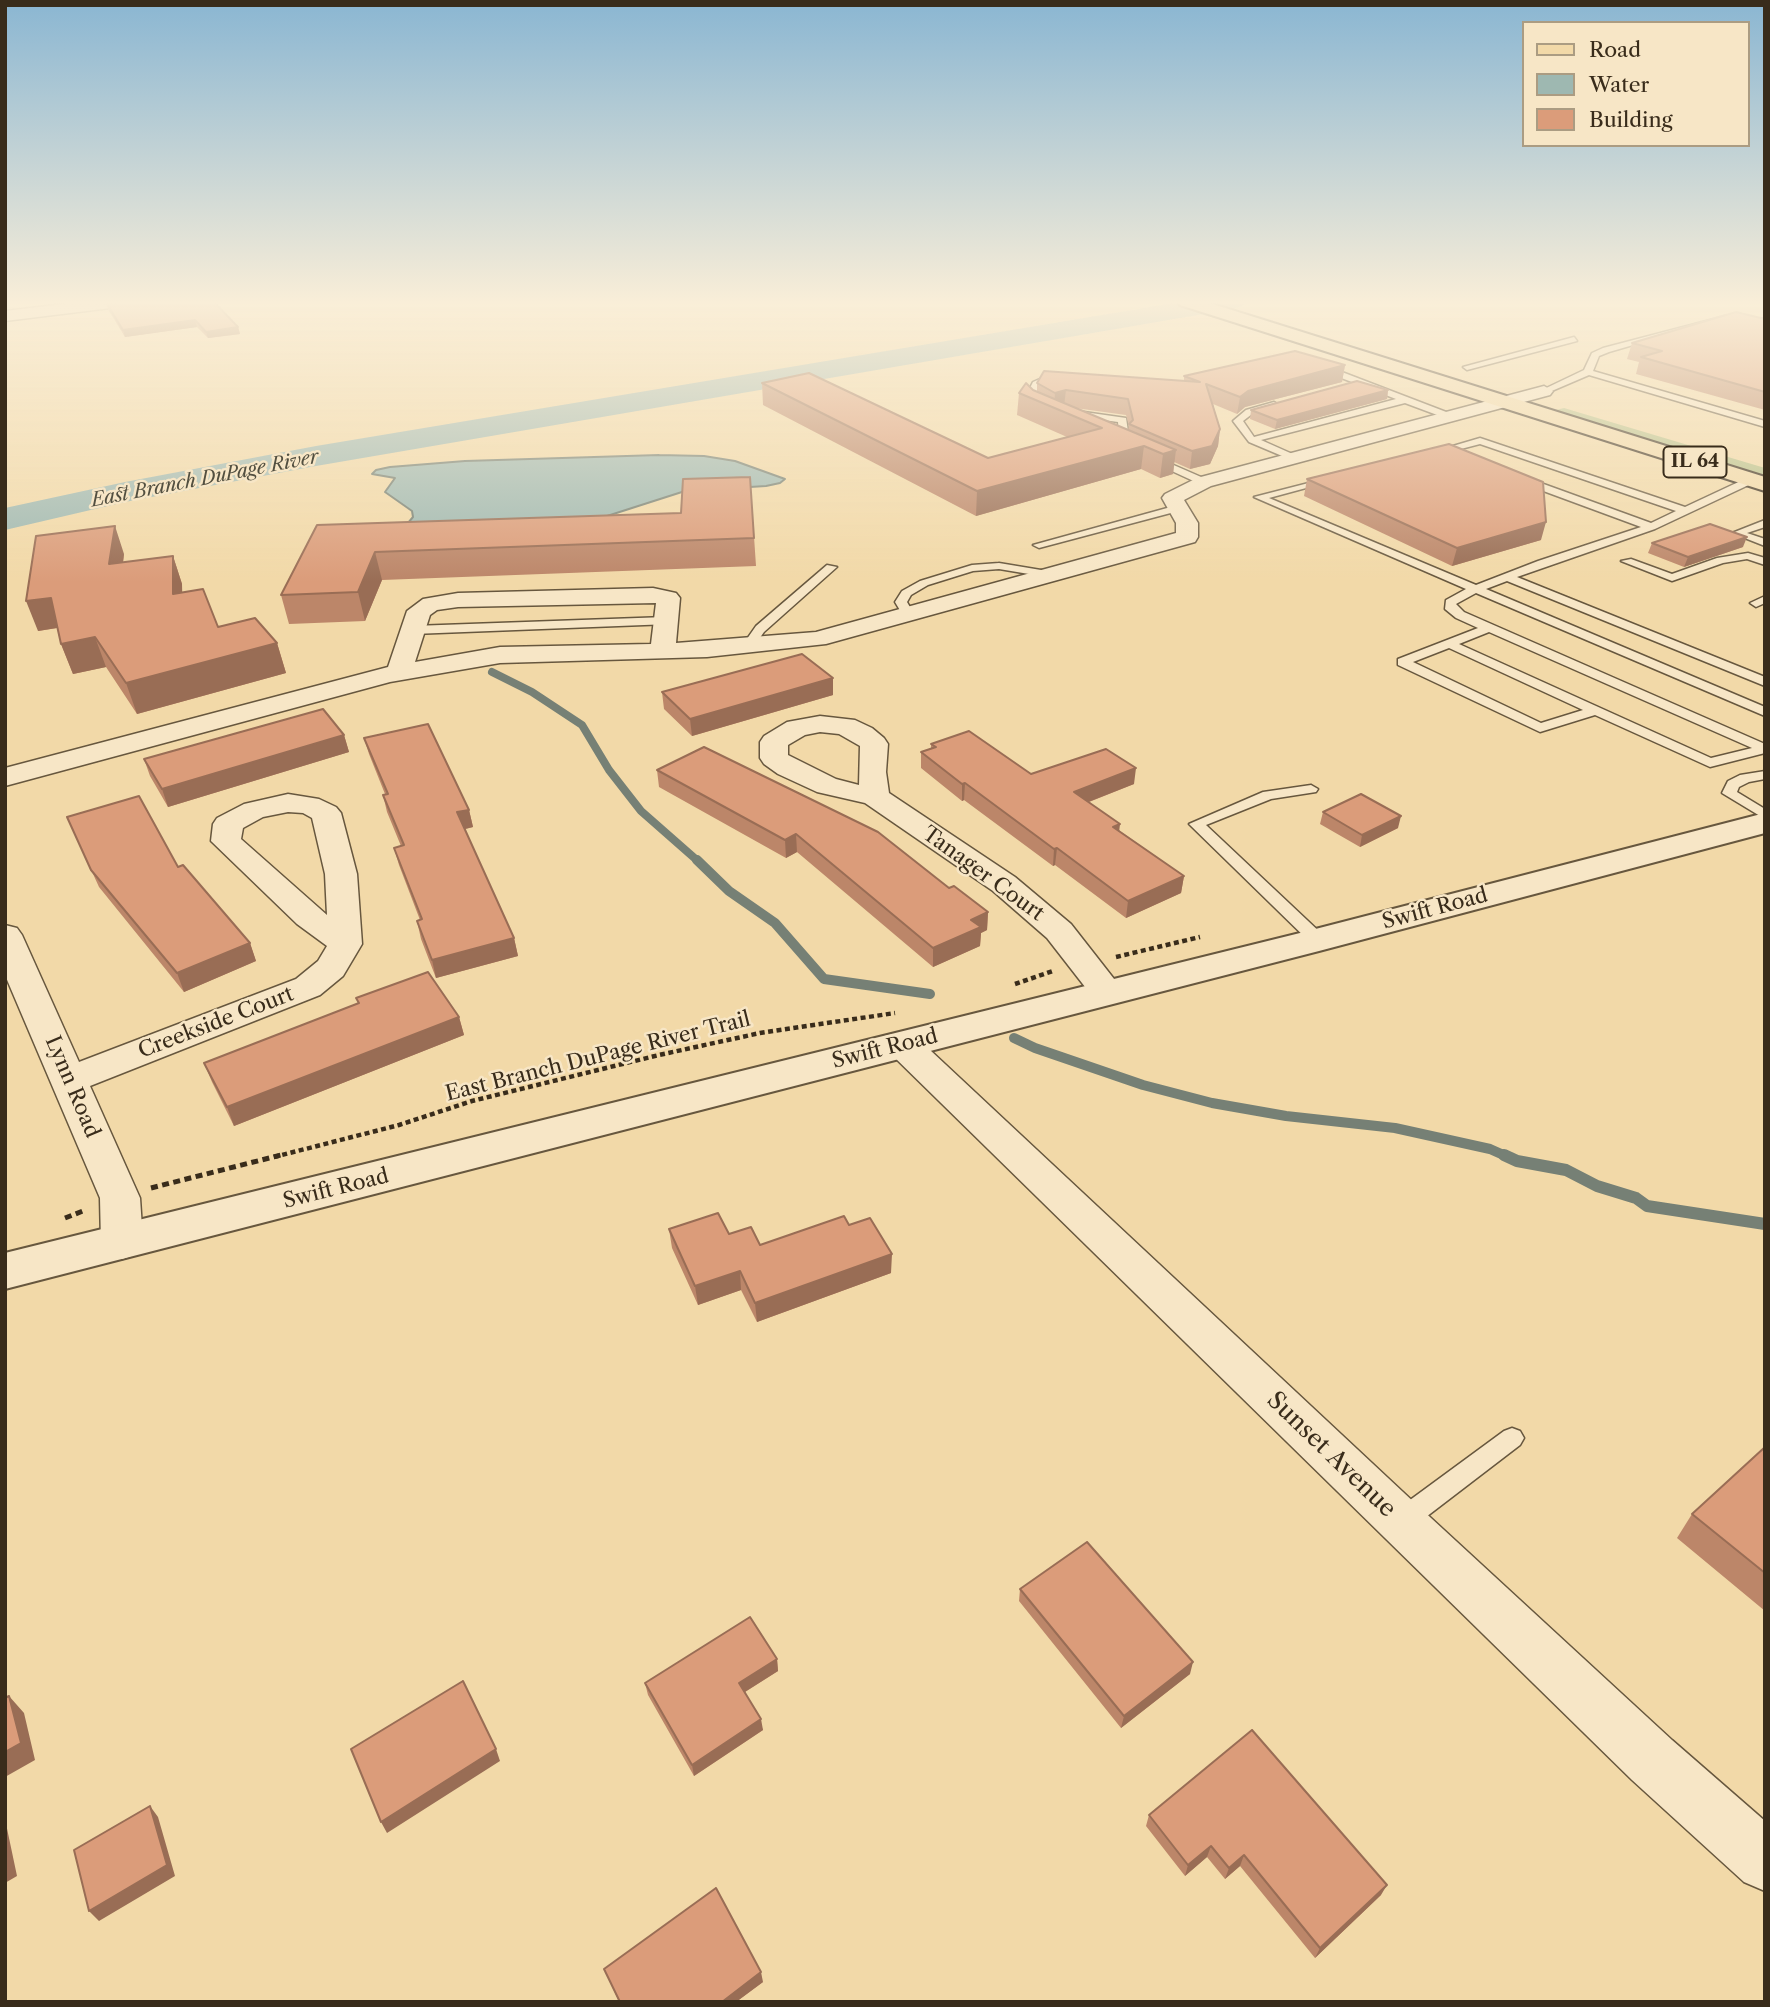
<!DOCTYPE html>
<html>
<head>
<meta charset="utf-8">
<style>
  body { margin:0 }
  #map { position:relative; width:1770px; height:2007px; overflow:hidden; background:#f2d9a8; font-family:"Libre Caslon Text",serif }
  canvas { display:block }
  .frame { position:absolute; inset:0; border:7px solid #392c1b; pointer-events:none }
  .legend { position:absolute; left:1522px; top:21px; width:228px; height:126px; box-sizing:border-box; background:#f7e6c6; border:2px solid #ab9c82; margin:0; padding:9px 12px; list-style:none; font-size:21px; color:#392c1b }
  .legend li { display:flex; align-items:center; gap:14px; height:35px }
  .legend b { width:35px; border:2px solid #ab9c82 }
</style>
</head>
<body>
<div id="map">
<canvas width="1770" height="2007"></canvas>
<div class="frame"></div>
<ul class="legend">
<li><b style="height:9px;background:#f2d9a8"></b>Road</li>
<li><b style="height:19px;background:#9eb8b1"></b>Water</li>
<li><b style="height:19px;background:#db9c7a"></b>Building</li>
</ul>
</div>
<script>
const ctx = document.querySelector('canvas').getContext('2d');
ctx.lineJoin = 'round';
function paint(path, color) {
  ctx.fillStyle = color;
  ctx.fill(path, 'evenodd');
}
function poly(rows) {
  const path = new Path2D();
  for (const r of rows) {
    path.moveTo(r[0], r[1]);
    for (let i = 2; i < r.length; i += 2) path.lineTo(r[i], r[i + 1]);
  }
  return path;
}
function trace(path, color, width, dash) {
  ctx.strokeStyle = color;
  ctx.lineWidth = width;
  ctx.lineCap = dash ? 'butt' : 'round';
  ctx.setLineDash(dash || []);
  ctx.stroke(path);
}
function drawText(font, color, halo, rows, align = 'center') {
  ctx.font = font + ' "Libre Caslon Text",serif';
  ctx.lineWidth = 5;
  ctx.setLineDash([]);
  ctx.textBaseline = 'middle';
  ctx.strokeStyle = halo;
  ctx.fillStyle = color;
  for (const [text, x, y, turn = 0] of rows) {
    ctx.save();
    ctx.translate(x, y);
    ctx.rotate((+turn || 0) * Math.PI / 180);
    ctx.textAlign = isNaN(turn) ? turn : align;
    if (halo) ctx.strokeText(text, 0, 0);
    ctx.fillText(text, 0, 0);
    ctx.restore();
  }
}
const green = poly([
  [1564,408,1765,468,1765,475,1673,449,1556,410]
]);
const water = poly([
  [659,455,704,456,735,461,785,479,780,483,766,486,685,491,579,525,408,523,413,517,412,511,385,492,395,478,372,474,376,470,390,467,465,461,659,455]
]);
const streamFar2 = poly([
  [492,672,532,692,582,725,609,770,641,811,699,862]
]);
const streamFar1 = poly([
  [697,860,729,891,775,923,824,979,930,994],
  [1014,1038,1035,1048,1143,1085,1212,1103,1286,1116,1395,1128,1490,1149,1508,1157]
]);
const stream = poly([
  [1504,1155,1517,1161,1566,1170,1597,1186,1636,1198,1647,1206,1765,1224]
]);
const river = poly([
  [1186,301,1246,301,1242,306,1233,309,316,466,125,502,5,530,5,508,125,482,316,446,1186,301]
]);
const pathFar1 = poly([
  [1116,957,1200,937],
  [1015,984,1053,971],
  [274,1157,399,1125,472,1101,659,1055,760,1033,895,1013]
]);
const path = poly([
  [151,1188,281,1155],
  [65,1218,83,1211]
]);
const service = poly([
  [1725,316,1765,319,1765,323,1725,320,1712,322,1609,352,1599,356,1593,371,1765,421,1765,427,1589,375,1547,393,1540,391,1584,370,1592,353,1603,348,1725,316],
  [1574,337,1577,341,1467,370,1463,367,1574,337],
  [1321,364,1454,415,1456,417,1448,419,1405,403,1261,440,1297,456,1297,460,1294,461,1249,442,1233,421,1246,410,1274,402,1279,405,1252,414,1243,421,1254,437,1396,399,1318,369,1321,364],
  [1042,378,1064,382,1040,386,1033,399,1042,408,1037,411,1024,400,1033,382,1042,378],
  [1070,410,1126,418,1129,438,1110,444,1110,440,1119,437,1118,422,1067,415,1067,411,1070,410],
  [1480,438,1685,507,1747,478,1755,478,1755,482,1655,529,1517,577,1765,677,1765,686,1507,581,1486,589,1765,707,1765,716,1476,593,1456,604,1464,612,1765,744,1765,753,1710,767,1595,715,1540,732,1398,665,1398,659,1478,628,1456,618,1445,609,1446,600,1466,589,1254,497,1332,477,1332,481,1269,498,1476,585,1538,561,1641,527,1519,482,1519,478,1527,478,1651,523,1676,511,1480,444,1434,456,1429,453,1480,438],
  [1489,632,1752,748,1711,758,1459,644,1489,632],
  [1449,648,1583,710,1541,723,1413,662,1449,648],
  [1153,456,1208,480,1209,482,1200,484,1150,461,1148,459,1153,456],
  [1178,505,1183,508,1182,510,1039,548,1033,545,1178,505],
  [1765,520,1765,527,1747,533,1765,539,1765,546,1732,533,1765,520],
  [1748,553,1765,558,1765,565,1747,559,1723,563,1672,581,1621,561,1631,559,1672,574,1717,558,1748,553],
  [999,563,1053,572,1059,575,1053,578,999,569,973,571,928,585,911,595,907,602,914,614,912,617,904,617,895,602,902,591,920,581,972,565,999,563],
  [827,565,837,567,764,632,752,649,744,649,742,646,756,626,827,565],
  [1765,596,1765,603,1756,607,1750,603,1765,596],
  [666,617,672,621,670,624,413,634,407,630,413,626,666,617],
  [1765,771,1765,779,1749,782,1739,787,1737,792,1765,809,1765,819,1722,793,1728,781,1740,775,1765,771],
  [1311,785,1318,789,1316,792,1271,799,1206,825,1324,936,1326,940,1324,944,1318,945,1312,944,1189,824,1263,792,1311,785],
  [1512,1428,1520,1431,1524,1438,1520,1445,1409,1530,1400,1533,1391,1530,1388,1522,1391,1514,1504,1431,1512,1428]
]);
const minor = poly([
  [89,301,135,301,127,306,5,321,5,311,89,301],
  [1544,386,1553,391,1550,395,1211,486,1184,500,1198,523,1198,537,1195,542,826,644,707,657,500,663,390,682,5,786,5,768,388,667,407,611,423,599,458,593,653,588,676,593,680,598,676,643,816,632,1176,533,1176,523,1162,498,1165,494,1197,478,1544,386],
  [656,603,651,644,500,647,415,662,430,615,437,610,458,607,656,603],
  [820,716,855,720,872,728,884,738,888,744,886,772,889,793,1015,877,1071,924,1125,993,1120,1001,1108,1004,1096,1001,1047,938,993,891,865,803,817,792,778,774,764,764,760,758,760,742,764,736,787,722,820,716],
  [820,732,839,734,860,746,859,785,836,779,788,755,788,745,805,735,820,732],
  [288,794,319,799,336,807,341,813,357,874,362,944,343,976,320,995,90,1086,140,1198,143,1243,137,1254,122,1259,107,1254,101,1243,100,1198,5,975,5,925,17,928,22,935,79,1062,296,979,318,961,327,946,297,924,211,841,213,824,217,818,244,804,288,794],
  [288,812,303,813,312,818,325,874,327,915,241,839,243,828,263,817,288,812],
  [902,1032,915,1036,1418,1506,1672,1740,1765,1821,1765,1891,1744,1882,1632,1780,889,1052,884,1044,889,1036,902,1032]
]);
const tertiary = poly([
  [1765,813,1765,833,1319,951,5,1289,5,1253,1300,933,1765,813]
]);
const primary = poly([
  [1178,301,1203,301,1765,477,1765,491,1180,305,1178,301]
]);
const wall = poly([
  [107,304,238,327,240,334,208,338,197,327,125,337,109,311],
  [1765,319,1765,410,1636,374,1639,362,1627,359,1632,343],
  [1345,365,1342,382,1245,407,1237,414,1213,404,1220,429,1218,446,1210,464,1190,469,1174,462,1173,474,1160,478,1141,469,976,516,763,405,762,383,988,458,1067,437,1017,415,1019,393,1033,390,1037,392,1037,383,1184,381,1184,376],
  [1075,408,1126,415,1129,426,1128,430],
  [1388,390,1387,399,1275,429,1250,419,1251,410],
  [750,477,756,566,382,580,365,621,289,624,281,595,317,525,681,513],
  [1307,479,1541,540,1452,566,1304,496],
  [1652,543,1743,547,1684,567,1648,553],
  [124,554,123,563,173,556,182,584,182,593,218,627,277,643,286,673,137,714,106,667,73,674,61,644,57,628,38,631],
  [662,692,833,695,692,736,664,709],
  [344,735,349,752,168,807,150,776,144,759],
  [364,738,469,810,473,827,465,829,514,938,518,956,436,978,421,939,417,921,420,920,399,865,394,848,401,846,387,812,383,795,385,794,369,754],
  [931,744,1031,774,1134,784,1089,802,1120,831,1184,876,1181,893,1126,918,1055,865,1053,866,964,800,962,801,921,768,921,752,931,749],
  [657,770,949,888,988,912,987,930,981,933,980,946,933,967,797,852,786,858,659,787],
  [1323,812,1398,828,1360,847,1320,824],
  [67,817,178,867,250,943,256,961,184,992,99,887],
  [356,998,459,1017,464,1035,234,1126,212,1082,204,1063,358,1003],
  [849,1225,891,1273,757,1322,741,1290,698,1305,672,1248,669,1229,729,1234,760,1245],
  [1765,1447,1765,1611,1677,1538,1692,1514],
  [1020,1589,1190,1674,1121,1728,1019,1601],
  [777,1659,778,1671,745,1692,763,1730,694,1776,648,1695,645,1683],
  [1149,1815,1381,1895,1315,1958,1240,1866,1225,1879,1207,1857,1185,1876,1146,1826],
  [604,1969,763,1982,736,2002,619,2002]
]);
const shadedWall = poly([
  [195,320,197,327,125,337,123,330],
  [238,327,240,334,208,338,206,332],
  [1345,365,1342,382,1245,407,1237,414,1240,397,1248,391],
  [1066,390,1064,406,1054,408,1055,393],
  [1388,390,1387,399,1275,429,1277,420],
  [1220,429,1218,446,1210,464,1190,469,1192,451],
  [1144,446,1141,469,976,516,977,491],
  [1176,450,1173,474,1160,478,1163,454],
  [1546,522,1541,540,1452,566,1457,548],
  [115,526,124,554,119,593,109,564],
  [1747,537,1743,547,1684,567,1688,557],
  [375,552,382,580,365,621,358,592],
  [173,556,182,584,183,624,173,594],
  [51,598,63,627,38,631,26,601],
  [95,637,106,667,73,674,61,644],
  [277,643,286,673,137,714,126,683],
  [833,678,833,695,692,736,690,719],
  [344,735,349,752,168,807,162,789],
  [1136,768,1134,784,1073,808,1074,792],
  [965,783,964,800,962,801,962,784],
  [469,810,473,827,461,830,457,812],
  [1401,816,1398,828,1360,847,1362,835],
  [1120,824,1118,841,1113,827],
  [796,834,797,852,786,858,785,840],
  [1057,848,1055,865,1053,866,1054,849],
  [1184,876,1181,893,1126,918,1128,901],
  [988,912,987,930,981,933,980,946,933,967,933,948,971,920],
  [514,938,518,956,436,978,432,960],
  [250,943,256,961,184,992,177,973],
  [459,1017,464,1035,234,1126,227,1107],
  [892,1254,891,1273,757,1322,755,1303],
  [740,1271,741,1290,698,1305,695,1286],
  [777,1659,778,1671,740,1695,739,1683],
  [1193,1662,1190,1674,1121,1728,1124,1716],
  [9,1696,24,1713,35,1760,5,1777,5,1752],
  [761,1719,763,1730,694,1776,692,1765],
  [496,1749,500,1761,387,1833,381,1822],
  [150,1806,158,1817,175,1876,99,1921,89,1911],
  [5,1819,17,1876,5,1883],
  [1211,1846,1207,1857,1185,1876,1188,1865],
  [1244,1855,1240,1866,1225,1879,1229,1868],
  [1387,1885,1381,1895,1315,1958,1320,1948],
  [761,1972,763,1982,736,2002,722,2002]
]);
const building = poly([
  [127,301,213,301,238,327,206,332,195,320,123,330,107,304,127,301],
  [1736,312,1765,319,1765,392,1641,357,1662,351,1632,343,1736,312],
  [1295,351,1345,365,1248,391,1240,397,1206,384,1220,429,1212,446,1192,451,1129,424,1133,420,1128,399,1066,390,1055,393,1037,383,1044,371,1200,382,1184,376,1295,351],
  [809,373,988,458,1102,428,1019,393,1026,383,1033,390,1176,450,1163,454,1144,446,977,491,762,383,809,373],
  [1357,381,1388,390,1277,420,1251,410,1357,381],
  [1449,444,1543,482,1546,522,1457,548,1307,479,1449,444],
  [750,477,754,538,375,552,358,592,281,595,317,525,681,513,683,479,750,477],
  [1710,524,1747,537,1688,557,1652,543,1710,524],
  [115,526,109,564,173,556,173,594,203,589,218,627,255,618,277,643,126,683,95,637,61,644,51,598,26,601,36,536,115,526],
  [802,654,833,678,690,719,662,692,802,654],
  [323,709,344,735,162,789,144,759,323,709],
  [428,724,469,810,457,812,514,938,432,960,417,921,422,919,394,848,404,845,383,795,388,794,364,738,428,724],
  [969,731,1031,774,1106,749,1136,768,1074,792,1120,824,1113,827,1184,876,1128,901,1057,848,1054,849,965,783,962,784,921,752,936,747,931,744,969,731],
  [704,747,878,832,949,888,954,886,988,912,971,920,981,927,933,948,796,834,785,840,657,770,704,747],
  [1361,794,1401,816,1362,835,1323,812,1361,794],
  [139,796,178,867,183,865,250,943,177,973,91,870,67,817,139,796],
  [428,972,459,1017,227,1107,204,1063,359,1003,356,998,428,972],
  [718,1213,729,1234,751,1227,760,1245,844,1216,849,1225,870,1218,892,1254,755,1303,740,1271,695,1286,669,1229,718,1213],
  [1765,1447,1765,1573,1692,1514,1765,1447],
  [1087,1542,1193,1662,1124,1716,1020,1589,1087,1542],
  [750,1617,777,1659,739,1683,761,1719,692,1765,645,1683,750,1617],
  [463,1681,496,1749,381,1822,351,1749,463,1681],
  [9,1696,21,1743,5,1752,5,1698,9,1696],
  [1252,1730,1387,1885,1320,1948,1244,1855,1229,1868,1211,1846,1188,1865,1149,1815,1252,1730],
  [150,1806,167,1865,89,1911,74,1850,150,1806],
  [716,1888,761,1972,722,2002,620,2002,604,1969,716,1888]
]);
const shields = [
  [1695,462,63]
];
const shieldNames = [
  ["IL 64",1695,462]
];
const farWaternames = [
  ["East Branch DuPage River",205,479,-11]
];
const streetNames = [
  ["Tanager Court",983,874,36],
  ["Swift Road",1435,909,-15],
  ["Creekside Court",216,1023,-21],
  ["Swift Road",885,1049,-14],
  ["East Branch DuPage River Trail",598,1057,-14],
  ["Lynn Road",72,1087,67],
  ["Swift Road",336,1189,-14]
];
const nearStreetnames = [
  ["Sunset Avenue",1331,1455,44]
];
paint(green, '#b8c089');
paint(water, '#9eb8b1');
trace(water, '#768075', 2);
trace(streamFar2, '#768075', 8);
trace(streamFar1, '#768075', 10);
trace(stream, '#768075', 12);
paint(river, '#9eb8b1');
trace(service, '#67573e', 3);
trace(minor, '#67573e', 3);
trace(tertiary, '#67573e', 4);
trace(primary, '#392c1b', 4);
trace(pathFar1, '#392c1b', 4.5, [5, 3.5]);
trace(path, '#392c1b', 5, [7, 4.5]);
paint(service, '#f7e6c6');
paint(minor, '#f7e6c6');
paint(tertiary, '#f7e6c6');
paint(primary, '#f2d9a8');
paint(wall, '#bc8669');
paint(shadedWall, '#996d55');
paint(building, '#db9c7a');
trace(building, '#996d55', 2);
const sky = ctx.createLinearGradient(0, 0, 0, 582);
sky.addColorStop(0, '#8ab6d2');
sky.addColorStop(0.52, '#f9eed8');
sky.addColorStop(1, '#f9eed800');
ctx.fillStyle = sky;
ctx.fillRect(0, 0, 1770, 582);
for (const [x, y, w] of shields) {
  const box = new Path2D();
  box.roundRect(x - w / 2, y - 15.5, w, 31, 5);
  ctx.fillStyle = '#f7e6c6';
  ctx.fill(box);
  trace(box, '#392c1b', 2);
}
drawText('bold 19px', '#392c1b', null, shieldNames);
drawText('italic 19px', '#524f40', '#f7e6c6', farWaternames);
drawText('21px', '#392c1b', '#f7e6c6', streetNames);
drawText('24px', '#392c1b', '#f7e6c6', nearStreetnames);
</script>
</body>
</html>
